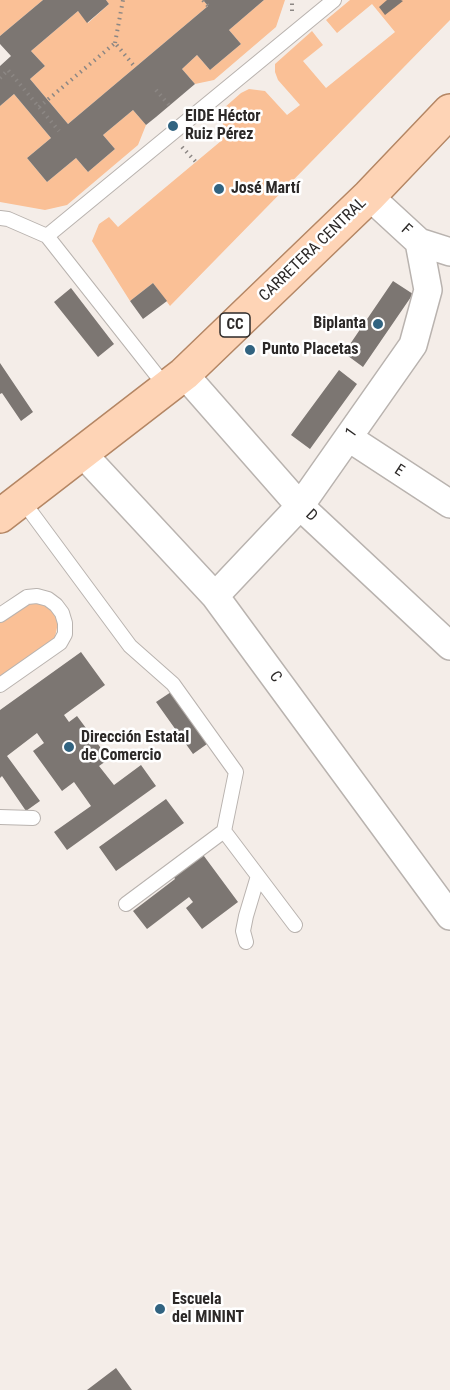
<!DOCTYPE html>
<html>
<head>
<meta charset="utf-8">
<style>
  body { margin:0 }
  canvas { display:block; background:#f4ede8 }
</style>
</head>
<body>
<canvas width="450" height="1390"></canvas>
<script>
const ctx = document.querySelector('canvas').getContext('2d');
ctx.lineJoin = 'round';
function paint(path, color) {
  ctx.fillStyle = color;
  ctx.fill(path, 'evenodd');
}
function poly(rows) {
  const path = new Path2D();
  for (const r of rows) {
    path.moveTo(r[0], r[1]);
    for (let i = 2; i < r.length; i += 2) path.lineTo(r[i], r[i + 1]);
  }
  return path;
}
function trace(path, color, width, dash) {
  ctx.strokeStyle = color;
  ctx.lineWidth = width;
  ctx.lineCap = dash ? 'butt' : 'round';
  ctx.setLineDash(dash || []);
  ctx.stroke(path);
}
function drawText(font, color, halo, rows, align = 'center') {
  ctx.font = font + ' "Roboto Condensed",sans-serif';
  ctx.lineWidth = 5;
  ctx.setLineDash([]);
  ctx.textBaseline = 'middle';
  ctx.strokeStyle = halo;
  ctx.fillStyle = color;
  for (const [text, x, y, turn = 0] of rows) {
    ctx.save();
    ctx.translate(x, y);
    ctx.rotate((+turn || 0) * Math.PI / 180);
    ctx.textAlign = isNaN(turn) ? turn : align;
    if (halo) ctx.strokeText(text, 0, 0);
    ctx.fillText(text, 0, 0);
    ctx.restore();
  }
}
const green = poly([
  [0,0,43,0,0,36],
  [106,0,203,0,208,6,68,124,30,79,45,66,31,51,78,11,88,23,109,4],
  [264,0,285,0,276,27,214,80,195,84,182,69,197,55,210,70,241,44,229,30],
  [350,0,450,0,450,20,170,306,153,283,130,301,92,241,99,224,109,217,118,227,221,141,224,129,221,115,224,108,241,93,249,89,265,91,287,115,300,105,278,80,275,72,275,64,312,31,323,45,303,61,326,88,395,32,372,4,337,33,326,20],
  [14,94,51,138,27,158,47,182,76,158,88,172,115,149,103,135,133,110,146,125,138,145,67,205,45,210,0,202,0,106],
  [32,603,40,603,52,610,58,623,55,637,51,643,0,678,0,621,23,605]
]);
const building = poly([
  [43,0,106,0,109,4,87,23,78,11,31,51,45,66,30,79,68,124,208,6,203,0,264,0,229,30,241,44,210,70,197,55,182,69,195,84,156,117,146,125,133,110,103,135,115,149,88,172,76,158,47,182,27,158,51,138,14,94,0,106,0,66,11,56,0,44,0,36],
  [387,0,401,0,403,1,385,15,379,7],
  [393,281,413,294,363,367,344,353],
  [153,283,167,301,143,319,130,301],
  [71,288,114,344,98,357,54,302],
  [0,363,33,412,21,421,2,393,0,394],
  [339,370,357,384,310,449,291,435],
  [81,652,105,685,64,715,69,722,77,716,109,759,99,766,114,785,141,765,156,786,67,850,54,832,91,806,74,782,62,791,33,751,44,743,37,733,7,756,40,801,26,811,2,776,0,778,0,710],
  [171,692,207,744,193,754,156,702],
  [166,799,184,823,116,871,99,847],
  [201,852,238,902,202,929,186,908,193,902,189,897,147,929,133,911,175,879,172,874],
  [116,1368,132,1390,87,1390]
]);
const path = poly([
  [203,0,208,6],
  [292,11,292,0],
  [115,43,123,0],
  [0,78,8,70,59,131],
  [156,90,169,105],
  [39,107,115,43,135,67],
  [182,147,196,162]
]);
const service = poly([
  [0,218,8,219,47,236,334,0],
  [47,236,166,387],
  [22,500,130,646,173,684,236,772,224,831],
  [0,615,27,597,37,596,48,599,56,605,62,613,65,623,65,634,60,643,0,685],
  [0,817,33,818],
  [126,904,224,831,295,925],
  [246,942,243,931,246,916,258,876]
]);
const minor = poly([
  [369,196,419,242,450,252],
  [184,374,300,506,450,646],
  [349,438,450,504],
  [82,453,215,596,450,916],
  [215,596,300,506,413,345,428,290,419,242]
]);
const primary = poly([
  [0,516,184,374,369,196,450,111]
]);
const markers = [
  [173,126,6,"#316380"],
  [219,189,6,"#316380"],
  [378,324,6,"#316380"],
  [250,350,6,"#316380"],
  [69,747,6,"#316380"],
  [160,1309,6,"#316380"]
];
const shields = [
  [235,325,30]
];
const shieldNames = [
  ["CC",235,325]
];
const poiNames = [
  ["EIDE Héctor",185,117],
  ["Ruiz Pérez",185,135],
  ["José Martí",231,189],
  ["Biplanta",366,324,"right"],
  ["Punto Placetas",262,350],
  ["Dirección Estatal",81,738],
  ["de Comercio",81,756],
  ["Escuela",172,1300],
  ["del MININT",172,1318]
];
const streetNames = [
  ["F",406,230,42],
  ["CARRETERA CENTRAL",313,250,-44],
  ["1",352,433,-55],
  ["E",399,471,33],
  ["D",311,516,43],
  ["C",275,677,54]
];
paint(green, '#fac096');
paint(building, '#7c7672');
trace(service, '#b9b3af', 16);
trace(minor, '#b9b3af', 30);
trace(primary, '#b48664', 36);
trace(path, '#8c8784', 4, [1.5, 4.5]);
trace(service, '#fff', 14);
trace(minor, '#fff', 27);
trace(primary, '#fed4b6', 33);
for (const [x, y, r, color] of markers) {
  const dot = new Path2D();
  dot.arc(x, y, r, 0, 2 * Math.PI);
  ctx.fillStyle = color;
  ctx.fill(dot);
  trace(dot, '#fff', 2);
}
for (const [x, y, w] of shields) {
  const box = new Path2D();
  box.roundRect(x - w / 2, y - 12, w, 24, 4.5);
  ctx.fillStyle = '#fff';
  ctx.fill(box);
  trace(box, '#2c2928', 1.5);
}
drawText('bold 15px', '#2c2928', null, shieldNames);
drawText('bold 16px', '#2c2928', '#fff', poiNames, 'left');
drawText('16px', '#2c2928', '#fff', streetNames);
</script>
</body>
</html>
